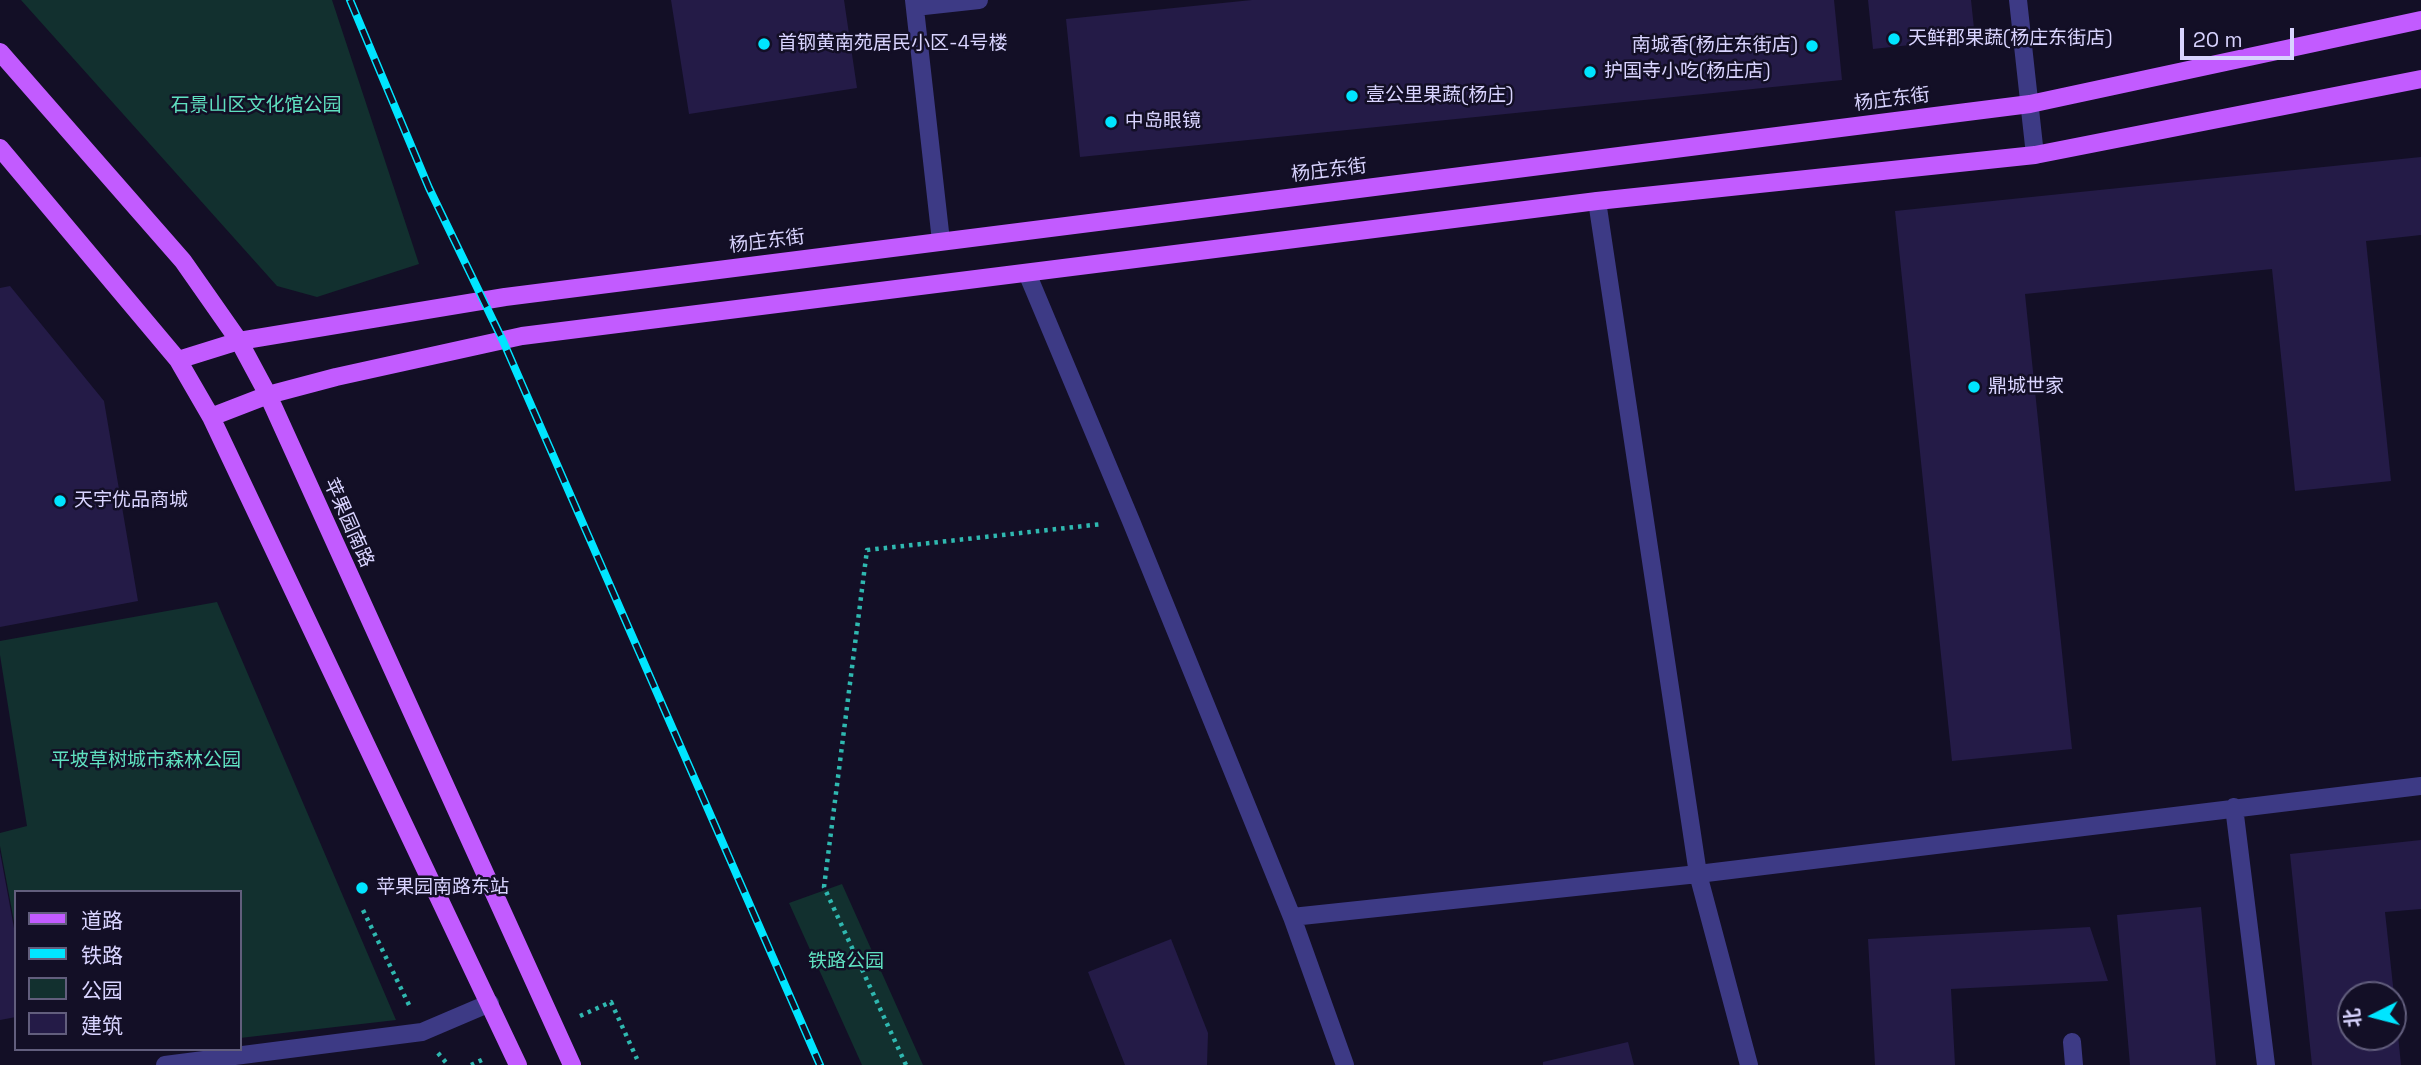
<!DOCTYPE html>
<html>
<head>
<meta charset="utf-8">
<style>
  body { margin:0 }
  #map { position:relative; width:2421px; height:1065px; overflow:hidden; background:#130f26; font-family:"Space Grotesk","Noto Sans SC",sans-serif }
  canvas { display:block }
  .legend { position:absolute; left:14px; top:890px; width:228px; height:161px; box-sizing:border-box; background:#130f26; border:2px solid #625e7d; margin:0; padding:9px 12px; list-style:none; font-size:21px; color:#d9d4ff }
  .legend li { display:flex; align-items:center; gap:14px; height:35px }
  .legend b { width:35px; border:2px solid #625e7d }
  .north { position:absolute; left:2337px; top:981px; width:70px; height:70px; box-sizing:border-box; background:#130f26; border:2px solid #625e7d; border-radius:50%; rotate:264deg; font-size:19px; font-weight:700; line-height:28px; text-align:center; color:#d9d4ff }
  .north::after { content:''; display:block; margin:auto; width:24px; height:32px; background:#00e5ff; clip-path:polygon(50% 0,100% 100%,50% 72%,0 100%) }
  .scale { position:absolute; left:2180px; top:28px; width:114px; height:32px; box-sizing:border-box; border:4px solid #d9d4ff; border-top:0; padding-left:9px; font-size:21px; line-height:24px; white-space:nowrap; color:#d9d4ff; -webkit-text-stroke:5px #130f26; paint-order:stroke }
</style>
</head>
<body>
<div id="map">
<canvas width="2421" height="1065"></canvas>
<ul class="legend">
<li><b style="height:9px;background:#c25bff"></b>道路</li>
<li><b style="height:9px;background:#00e5ff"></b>铁路</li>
<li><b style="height:19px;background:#12302f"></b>公园</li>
<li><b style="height:19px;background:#241b47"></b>建筑</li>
</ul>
<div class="north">北</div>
<div class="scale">20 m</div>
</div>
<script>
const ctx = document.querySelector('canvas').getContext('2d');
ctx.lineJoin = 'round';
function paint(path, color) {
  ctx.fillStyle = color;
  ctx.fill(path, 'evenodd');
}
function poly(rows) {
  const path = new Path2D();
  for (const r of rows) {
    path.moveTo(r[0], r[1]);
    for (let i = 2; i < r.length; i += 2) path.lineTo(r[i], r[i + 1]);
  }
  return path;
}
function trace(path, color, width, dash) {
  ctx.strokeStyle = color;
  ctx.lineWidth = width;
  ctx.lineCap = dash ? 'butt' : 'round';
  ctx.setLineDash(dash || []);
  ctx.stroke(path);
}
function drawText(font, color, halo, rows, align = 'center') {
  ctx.font = font + ' "Space Grotesk","Noto Sans SC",sans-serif';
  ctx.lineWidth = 5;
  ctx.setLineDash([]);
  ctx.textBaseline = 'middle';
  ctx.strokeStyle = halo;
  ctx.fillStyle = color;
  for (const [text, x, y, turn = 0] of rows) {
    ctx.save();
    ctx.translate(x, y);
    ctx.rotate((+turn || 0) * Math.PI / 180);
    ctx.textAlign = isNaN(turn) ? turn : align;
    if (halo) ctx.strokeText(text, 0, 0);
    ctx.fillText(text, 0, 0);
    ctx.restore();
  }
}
const green = poly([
  [21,0,332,0,419,264,317,297,277,286],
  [217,602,396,1020,240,1038,240,892,16,892,15,927,0,846,0,833,27,826,0,655,0,641],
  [842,884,923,1065,862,1065,789,903]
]);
const building = poly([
  [671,0,844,0,857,88,689,114],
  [1252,0,1834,0,1842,80,1080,157,1066,19],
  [1868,0,1971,0,1975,38,1873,49],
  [2421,157,2421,235,2366,241,2391,481,2295,491,2272,269,2025,294,2072,749,1952,761,1895,211],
  [10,286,104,401,138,601,0,627,0,288],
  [2421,840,2421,909,2385,912,2394,995,2351,995,2351,1037,2393,1037,2393,1006,2395,1005,2401,1065,2312,1065,2290,854],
  [0,852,16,939,16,1017,0,1020],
  [2201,907,2216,1065,2130,1065,2117,915],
  [2090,927,2108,981,1951,989,1955,1065,1875,1065,1868,939],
  [1171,939,1208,1033,1207,1065,1125,1065,1088,972],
  [1628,1042,1634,1065,1543,1065,1543,1062]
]);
const path = poly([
  [363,910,410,1007],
  [580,1016,611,1002,637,1059],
  [438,1053,448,1065],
  [471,1065,486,1058],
  [906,1065,824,887,867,550,1102,524]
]);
const minor = poly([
  [914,0,941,241],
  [2018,0,2035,155],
  [915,7,979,0],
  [1597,201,1698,874,1749,1065],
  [1027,273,1131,521,1292,917,1698,874,2421,786],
  [2234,807,2266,1065],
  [1292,917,1345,1065],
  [2072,1042,2074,1065],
  [165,1065,422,1032,490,1003]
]);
const major = poly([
  [0,52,183,261,239,341,268,395,572,1065],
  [0,148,178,360,211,417,518,1065],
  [178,360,239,341,505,297,2030,104,2421,20],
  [211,417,268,395,336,377,522,336,1597,201,2035,155,2421,79]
]);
const rail = poly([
  [350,0,429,188,503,341,820,1065]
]);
const markers = [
  [1894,39,7,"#00e5ff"],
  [764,44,7,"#00e5ff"],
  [1812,46,7,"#00e5ff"],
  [1590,72,7,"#00e5ff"],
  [1352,96,7,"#00e5ff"],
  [1111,122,7,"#00e5ff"],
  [1974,387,7,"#00e5ff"],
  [60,501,7,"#00e5ff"],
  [362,888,7,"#00e5ff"]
];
const poiNames = [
  ["天鲜郡果蔬(杨庄东街店)",1908,39],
  ["首钢黄南苑居民小区-4号楼",778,44],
  ["南城香(杨庄东街店)",1798,46,"right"],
  ["护国寺小吃(杨庄店)",1604,72],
  ["壹公里果蔬(杨庄)",1366,96],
  ["中岛眼镜",1125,122],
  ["鼎城世家",1988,387],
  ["天宇优品商城",74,501],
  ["苹果园南路东站",376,888]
];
const streetNames = [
  ["杨庄东街",1892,100,-7],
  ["杨庄东街",1329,171,-7],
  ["杨庄东街",767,242,-7],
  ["苹果园南路",348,523,66]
];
const parkNames = [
  ["石景山区文化馆公园",256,106],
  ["平坡草树城市森林公园",146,761],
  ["铁路公园",846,962]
];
paint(green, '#12302f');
paint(building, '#241b47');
trace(path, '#2fb8b0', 4.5, [3.5, 5]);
trace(minor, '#3d3a85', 18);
trace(major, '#c25bff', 18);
trace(rail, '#00e5ff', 8);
trace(rail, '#130f26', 5, [16]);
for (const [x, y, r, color] of markers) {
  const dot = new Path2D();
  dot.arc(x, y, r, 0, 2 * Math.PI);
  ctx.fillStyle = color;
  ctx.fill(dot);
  trace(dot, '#130f26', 2.5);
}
drawText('19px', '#d9d4ff', '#130f26', poiNames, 'left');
drawText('19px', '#d9d4ff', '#130f26', streetNames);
drawText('19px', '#5fe0c0', '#130f26', parkNames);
</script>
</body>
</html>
